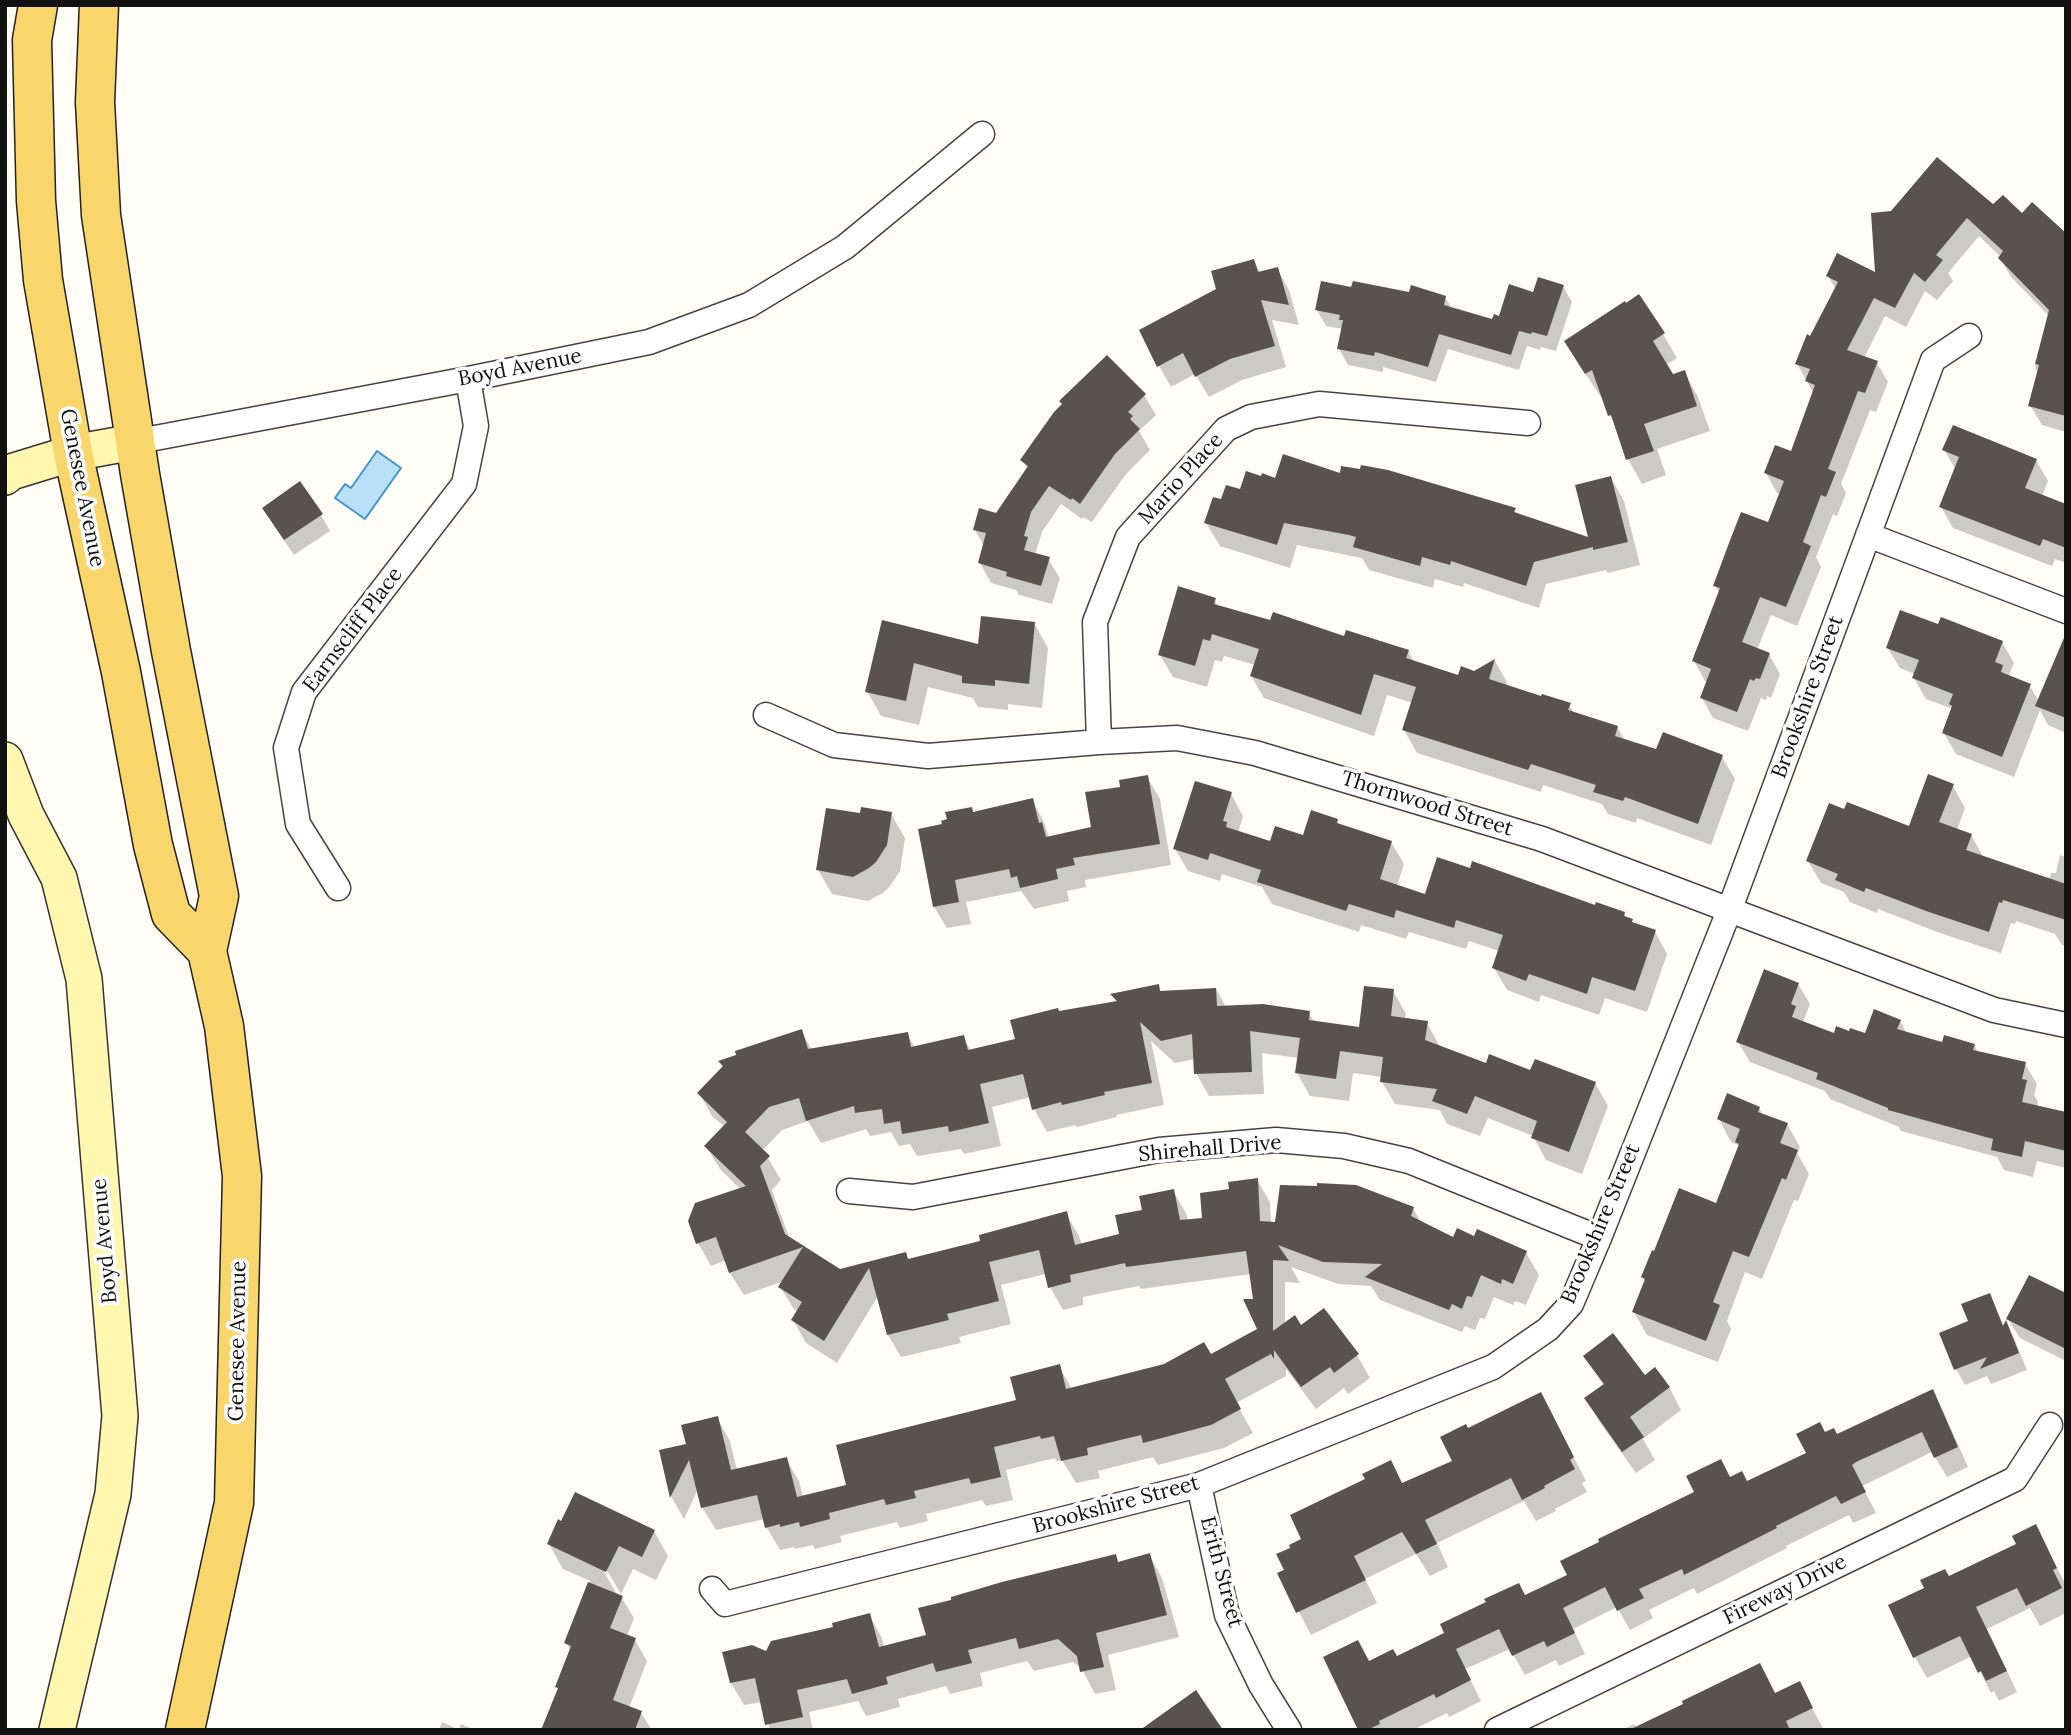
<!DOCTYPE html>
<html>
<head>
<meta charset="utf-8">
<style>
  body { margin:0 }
  #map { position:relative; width:2071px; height:1735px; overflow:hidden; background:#fffdf5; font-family:Lora,serif }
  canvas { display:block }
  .frame { position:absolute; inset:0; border:7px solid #111; pointer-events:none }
</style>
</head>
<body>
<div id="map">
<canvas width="2071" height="1735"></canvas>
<div class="frame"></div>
</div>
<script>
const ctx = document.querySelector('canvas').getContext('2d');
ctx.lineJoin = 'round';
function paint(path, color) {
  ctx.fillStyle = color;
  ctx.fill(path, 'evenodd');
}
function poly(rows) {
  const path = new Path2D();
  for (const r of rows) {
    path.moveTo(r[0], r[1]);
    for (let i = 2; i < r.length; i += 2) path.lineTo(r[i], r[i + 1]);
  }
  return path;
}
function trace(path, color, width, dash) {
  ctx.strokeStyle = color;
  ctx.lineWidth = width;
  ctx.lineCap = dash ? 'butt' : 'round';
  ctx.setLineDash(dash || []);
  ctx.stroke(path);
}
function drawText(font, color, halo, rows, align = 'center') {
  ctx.font = font + ' Lora,serif';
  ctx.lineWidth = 7;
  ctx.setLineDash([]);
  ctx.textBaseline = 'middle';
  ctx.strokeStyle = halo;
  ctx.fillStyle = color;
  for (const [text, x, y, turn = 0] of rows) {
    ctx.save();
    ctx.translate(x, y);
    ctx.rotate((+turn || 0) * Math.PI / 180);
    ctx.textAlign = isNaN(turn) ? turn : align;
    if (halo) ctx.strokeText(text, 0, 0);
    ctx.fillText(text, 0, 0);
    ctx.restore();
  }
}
const water = poly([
  [377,451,401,468,365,519,335,498,345,484,351,488,377,451]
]);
const shadow = poly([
  [1993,207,2022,216,2066,236,2066,432,2042,425,2030,405,2039,374,2035,368,2049,316,2011,277,2000,258,2001,257,1979,236,1948,273,1953,281,1937,300,1925,291,1906,327,1885,316,1864,358,1877,363,1888,382,1876,412,1870,410,1841,484,1846,493,1837,516,1833,514,1816,557,1821,567,1797,626,1771,615,1757,650,1769,654,1780,674,1771,698,1767,696,1766,700,1761,698,1748,731,1713,718,1702,698,1708,682,1705,681,1694,661,1720,594,1715,585,1769,525,1781,494,1777,493,1766,473,1792,453,1814,394,1797,364,1836,290,1828,276,1877,275,1873,214],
  [1254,261,1261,273,1277,269,1289,290,1299,325,1272,320,1286,367,1242,380,1209,397,1195,374,1171,387,1159,366,1219,290],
  [1563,286,1572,302,1556,351,1541,347,1540,350,1527,346,1519,370,1448,349,1436,382,1383,367,1383,372,1348,365,1339,349,1343,329,1326,326,1317,310,1352,289,1445,297,1452,309,1493,321,1534,294],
  [1663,334,1677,358,1666,365,1673,376,1684,372,1698,397,1710,431,1657,449,1666,475,1642,484,1628,459,1617,427,1610,415,1603,396,1601,397,1580,366],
  [1144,395,1156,415,1139,431,1150,450,1126,474,1092,522,1083,517,1082,519,1061,504,1042,532,1035,555,1048,559,1060,578,1052,604,1019,595,1016,590,991,583,980,563,984,546,975,530,997,515,1028,469,1022,460],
  [1944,450,2036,460,2048,481,2042,496,2066,505,2066,563,2055,559,2052,566,1953,528,1941,507,1956,470],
  [1341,476,1514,510,1518,515,1590,539,1611,478,1624,501,1640,565,1608,573,1606,570,1546,584,1539,608,1464,583,1463,587,1435,579,1433,588,1369,570,1362,558,1297,545,1290,568,1220,546,1206,523,1222,501,1241,491,1276,480],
  [321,515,330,531,294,555,273,524],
  [1214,599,1219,608,1271,622,1408,651,1415,663,1459,677,1474,673,1495,661,1507,682,1506,686,1569,705,1574,713,1617,727,1625,741,1657,752,1722,757,1735,779,1711,845,1637,818,1636,823,1608,814,1602,804,1543,785,1541,792,1417,753,1404,730,1413,703,1387,695,1374,736,1264,698,1251,676,1255,665,1224,656,1222,662,1215,660,1207,687,1173,677,1160,655],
  [883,622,980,646,1034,623,1048,648,1042,708,1008,704,1008,710,978,707,973,698,928,687,919,725,881,716,867,691],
  [1939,626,2002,642,2014,663,2008,677,2029,685,2039,701,2066,676,2066,733,2048,725,2040,710,2014,777,1956,754,1944,733,1953,709,1926,699,1914,678,1915,674,1900,668,1887,647],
  [1147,777,1160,799,1171,865,1085,880,1086,887,1067,891,1069,901,1034,909,1021,891,966,902,971,924,947,928,934,907,944,826,971,809,974,814,1032,800,1044,822,1049,838,1093,828,1121,788],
  [1953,786,1965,808,1957,830,1971,835,1984,858,2049,880,2051,873,2056,873,2060,855,2066,857,2066,946,2062,945,2055,934,2016,921,2015,924,2011,923,2001,953,1940,933,1878,909,1877,913,1850,902,1844,892,1821,883,1808,861,1910,828],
  [1231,794,1243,816,1238,833,1271,843,1304,837,1337,821,1340,826,1391,842,1404,864,1397,886,1426,897,1596,908,1624,914,1634,925,1655,932,1667,954,1647,1012,1605,998,1599,1015,1541,995,1539,1002,1507,990,1494,968,1499,951,1469,941,1466,949,1409,932,1406,939,1361,925,1359,932,1272,904,1262,887,1222,874,1220,881,1188,871,1175,849],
  [891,814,905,838,900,871,890,886,883,893,868,901,832,894,818,870,861,815],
  [1798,984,1810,1004,1803,1022,1835,1035,1866,1036,1900,1021,1907,1034,1944,1044,1974,1045,1978,1052,2025,1064,2037,1084,2034,1095,2038,1102,2037,1107,2066,1114,2066,1168,2037,1161,2033,1177,2004,1170,1997,1157,1901,1131,1899,1127,1830,1099,1825,1091,1750,1062,1738,1042],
  [1158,986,1162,993,1216,989,1226,1007,1309,1013,1315,1023,1360,1029,1393,991,1406,1014,1405,1020,1427,1023,1440,1047,1487,1065,1595,1083,1608,1106,1582,1174,1546,1160,1533,1136,1488,1118,1480,1136,1447,1124,1440,1110,1395,1104,1382,1082,1383,1077,1353,1073,1349,1101,1310,1096,1297,1073,1299,1058,1262,1053,1264,1094,1209,1096,1196,1073,1195,1059,1175,1063,1151,1041,1164,1105,1116,1115,1117,1117,1077,1127,1075,1125,1047,1132,1034,1109,1031,1097,992,1107,1001,1146,964,1154,961,1149,917,1156,910,1144,899,1146,891,1132,870,1136,866,1129,821,1143,808,1121,782,1130,762,1151,768,1158,781,1180,772,1190,790,1240,840,1270,905,1254,909,1260,982,1242,1066,1214,1079,1236,1082,1245,1121,1236,1144,1211,1173,1191,1186,1213,1188,1221,1203,1219,1231,1190,1257,1180,1270,1202,1271,1223,1413,1208,1422,1224,1454,1239,1475,1238,1526,1253,1539,1275,1526,1305,1515,1301,1513,1305,1494,1297,1485,1319,1480,1318,1475,1330,1465,1326,1462,1332,1380,1300,1371,1286,1338,1284,1291,1267,1300,1283,1285,1282,1285,1325,1301,1327,1357,1355,1370,1378,1348,1394,1344,1388,1316,1409,1286,1369,1286,1376,1236,1403,1253,1433,1224,1448,1158,1465,1153,1457,1098,1471,1100,1478,1076,1483,1062,1460,1056,1461,1055,1458,1006,1470,1013,1500,986,1506,982,1500,926,1514,928,1521,900,1528,897,1522,840,1536,842,1542,815,1549,813,1545,795,1549,794,1547,780,1550,767,1528,765,1519,716,1530,702,1507,698,1489,684,1519,672,1498,661,1452,688,1445,717,1418,730,1441,737,1470,786,1459,799,1481,803,1497,848,1486,1018,1402,1059,1366,1072,1389,1210,1356,1260,1330,1251,1274,1141,1289,1139,1286,1083,1297,1083,1305,1063,1310,1050,1287,1045,1274,1001,1285,1011,1324,959,1337,961,1343,901,1357,888,1335,878,1296,837,1363,806,1343,793,1320,798,1312,794,1309,780,1287,784,1281,744,1295,730,1273,726,1260,711,1266,698,1243,741,1190,720,1169,706,1146,725,1127,712,1116,699,1093,723,1068,720,1062,801,1031,812,1050,907,1034,915,1048,963,1037,971,1051,1017,1040,1058,1013,1117,1002,1112,995],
  [1759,1108,1763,1115,1787,1124,1800,1147,1797,1153,1809,1174,1798,1201,1794,1200,1762,1279,1745,1272,1727,1321,1731,1329,1718,1362,1647,1335,1634,1312,1646,1282,1643,1277,1717,1205,1740,1146,1731,1142,1719,1119],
  [1989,1295,2004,1326,2006,1323,2014,1338,2027,1370,1991,1384,1987,1376,1965,1385,1956,1369,1970,1322],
  [2066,1295,2066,1361,2020,1338,2008,1319],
  [1585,1357,1669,1387,1681,1410,1643,1439,1655,1460,1636,1473,1599,1421,1587,1399,1604,1386],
  [1932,1391,1943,1411,1968,1467,1947,1477,1932,1452,1862,1486,1876,1513,1853,1523,1849,1515,1786,1546,1787,1548,1697,1594,1694,1588,1649,1610,1653,1618,1630,1630,1617,1607,1573,1629,1585,1654,1559,1666,1556,1660,1525,1675,1510,1649,1465,1669,1481,1701,1449,1717,1447,1713,1413,1730,1361,1730,1369,1663,1397,1658,1569,1576,1730,1478,1747,1483,1808,1454,1825,1434,1836,1436],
  [1553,1417,1586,1481,1582,1483,1587,1492,1555,1509,1556,1511,1536,1521,1524,1501,1437,1543,1448,1567,1430,1576,1416,1554,1365,1579,1377,1603,1311,1635,1279,1574,1403,1484,1454,1462,1468,1430],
  [2035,1527,2066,1585,2066,1591,2064,1592,2066,1596,2066,1613,2040,1626,2030,1608,1987,1629,2017,1692,1999,1701,1994,1691,1991,1693,1972,1656,1927,1678,1915,1657,1949,1578,2018,1544],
  [654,1531,668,1556,656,1580,633,1569,621,1594,603,1564,600,1565,618,1596,621,1597,634,1618,627,1636,635,1640,647,1661,629,1708,641,1713,652,1730,552,1730,559,1690,557,1687,571,1651,566,1643,590,1581,563,1569,549,1544],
  [1149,1555,1162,1578,1179,1637,1108,1655,1116,1690,1095,1694,1082,1669,1073,1662,1034,1671,1027,1661,980,1673,983,1686,950,1694,946,1686,898,1699,900,1707,866,1716,858,1701,809,1712,813,1730,770,1730,762,1702,744,1705,731,1683,724,1653,767,1653,869,1615,882,1638,884,1648,928,1636,1115,1556,1119,1563],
  [1799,1684,1824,1730,1622,1730,1634,1724,1637,1728,1775,1695],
  [442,1722,459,1730,461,1724,475,1730,439,1730]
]);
const building = poly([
  [1937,157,1993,204,2003,195,2022,213,2032,202,2066,233,2066,416,2028,406,2039,365,2035,364,2049,310,1998,258,2003,251,1967,218,1936,255,1943,260,1925,282,1914,273,1895,308,1874,298,1847,350,1878,361,1865,393,1858,391,1828,469,1836,472,1826,497,1821,495,1803,542,1811,546,1786,607,1760,597,1742,642,1770,653,1760,679,1756,678,1754,681,1750,679,1737,712,1700,698,1711,669,1692,661,1720,588,1713,586,1729,543,1741,512,1768,522,1784,481,1764,473,1775,445,1791,451,1815,385,1805,381,1810,369,1795,364,1807,334,1810,336,1838,282,1826,276,1837,253,1875,272,1871,213,1891,211],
  [1254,259,1258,272,1278,267,1289,305,1261,300,1275,346,1230,359,1195,377,1183,353,1157,367,1139,330,1216,289,1211,271],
  [1538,277,1564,285,1547,336,1532,332,1531,334,1519,331,1511,355,1439,334,1428,367,1375,352,1374,356,1337,349,1343,320,1339,320,1340,315,1315,310,1321,281,1351,287,1353,281,1409,292,1411,285,1446,296,1444,305,1492,319,1494,314,1499,316,1509,284,1533,292],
  [1639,294,1665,333,1653,341,1673,374,1685,370,1697,406,1644,424,1654,451,1626,460,1611,415,1608,416,1592,370,1585,374,1564,341,1625,301,1626,303],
  [1107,355,1146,394,1128,412,1133,416,1130,419,1140,429,1115,454,1080,504,1072,498,1071,500,1049,486,1031,512,1024,536,1028,537,1024,550,1050,557,1041,586,1006,576,1007,572,978,563,986,533,973,530,979,508,996,513,1028,466,1020,460,1054,412,1062,404,1059,401],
  [1953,425,2037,459,2025,488,2066,504,2066,548,2043,539,2040,546,1939,507,1959,457,1942,450],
  [1283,454,1340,473,1341,466,1360,469,1361,465,1388,470,1516,508,1514,512,1588,537,1575,485,1611,476,1628,542,1593,550,1593,547,1534,562,1526,586,1451,561,1450,565,1422,557,1420,566,1353,547,1356,537,1349,535,1284,523,1277,545,1204,523,1213,497,1221,499,1226,485,1240,489,1246,471,1261,476,1262,473,1275,478],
  [300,481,323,514,284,540,262,508],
  [1178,586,1216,598,1214,604,1270,620,1273,612,1344,636,1346,630,1409,650,1406,658,1458,675,1461,666,1474,671,1495,659,1489,679,1541,696,1542,694,1571,703,1568,710,1618,726,1615,736,1656,749,1663,732,1723,755,1698,824,1625,797,1623,801,1593,792,1596,785,1531,764,1528,770,1402,730,1416,687,1374,674,1361,715,1250,676,1259,649,1212,634,1210,641,1203,639,1195,666,1158,655],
  [1900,610,1938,624,1941,617,2003,641,1995,662,2003,665,2001,672,2031,684,2002,757,1942,733,1952,706,1949,704,1953,694,1912,678,1919,660,1886,648],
  [981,616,1035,622,1029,684,995,680,995,686,962,683,962,676,914,663,906,701,865,692,882,620,978,644],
  [2066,633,2066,718,2035,706],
  [1928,774,1954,784,1939,822,1972,834,1966,850,2066,884,2066,920,2003,900,2002,903,1999,902,1989,932,1926,911,1866,888,1864,892,1835,880,1838,874,1806,861,1829,803,1844,809,1847,802,1909,826],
  [1148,775,1160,844,1073,858,1075,865,1056,869,1058,879,1020,888,1017,876,1011,878,1009,869,955,880,959,902,933,907,918,829,942,824,941,821,947,819,945,812,972,807,973,812,1033,798,1039,823,1042,822,1046,837,1091,827,1085,792,1120,787,1119,780],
  [1195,781,1232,792,1223,821,1227,822,1226,827,1270,841,1275,826,1303,835,1311,810,1338,819,1337,823,1392,841,1380,879,1425,894,1437,857,1470,868,1472,861,1595,905,1596,902,1625,912,1624,916,1633,919,1632,922,1656,930,1635,991,1592,977,1587,994,1529,974,1526,981,1492,968,1503,935,1456,920,1454,928,1396,910,1394,918,1349,904,1346,911,1257,882,1261,870,1210,853,1208,860,1173,849],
  [861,807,892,812,887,845,876,862,869,868,853,877,816,870,826,808,860,813],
  [1764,969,1799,983,1791,1004,1796,1006,1792,1017,1834,1033,1836,1026,1849,1031,1850,1028,1865,1033,1874,1009,1901,1020,1897,1029,1942,1042,1944,1035,1975,1044,1973,1050,2026,1062,2022,1079,2027,1080,2022,1102,2066,1112,2066,1151,2025,1141,2022,1157,1991,1150,1993,1139,1888,1110,1888,1108,1816,1079,1818,1073,1736,1042],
  [1159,984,1160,991,1216,988,1217,1006,1263,1004,1310,1011,1309,1020,1359,1027,1364,986,1394,989,1391,1016,1428,1021,1425,1040,1486,1063,1489,1054,1530,1070,1535,1059,1596,1082,1569,1152,1531,1138,1537,1121,1475,1096,1467,1114,1432,1101,1437,1089,1380,1082,1383,1057,1340,1051,1336,1079,1295,1073,1300,1038,1250,1031,1252,1072,1194,1074,1192,1034,1161,1041,1140,1022,1152,1083,1104,1092,1105,1095,1062,1105,1061,1102,1032,1110,1023,1074,980,1084,989,1123,949,1132,948,1126,902,1134,900,1121,884,1124,882,1109,855,1113,854,1106,806,1121,799,1098,769,1107,745,1132,770,1156,760,1166,785,1234,840,1269,906,1252,908,1259,980,1241,979,1235,1067,1211,1075,1245,1119,1234,1115,1215,1142,1210,1139,1196,1174,1189,1180,1220,1202,1218,1200,1193,1229,1189,1228,1182,1258,1178,1260,1221,1275,1222,1280,1185,1317,1186,1317,1183,1356,1185,1414,1207,1411,1216,1453,1237,1457,1228,1474,1236,1477,1229,1527,1251,1513,1284,1502,1279,1501,1284,1481,1275,1472,1297,1467,1296,1462,1309,1452,1304,1449,1310,1365,1277,1382,1264,1323,1262,1278,1245,1289,1261,1273,1260,1273,1331,1295,1315,1301,1325,1324,1308,1359,1354,1334,1373,1330,1367,1301,1387,1274,1350,1274,1359,1271,1354,1225,1379,1241,1409,1211,1425,1143,1443,1141,1435,1087,1448,1088,1455,1061,1461,1054,1436,1041,1439,1040,1436,994,1447,1001,1477,971,1484,969,1478,914,1491,916,1498,886,1505,884,1499,829,1513,830,1519,800,1527,799,1522,780,1527,780,1524,765,1528,757,1495,701,1508,689,1460,670,1498,659,1450,686,1444,681,1425,718,1416,731,1470,787,1457,797,1497,846,1485,836,1445,1016,1400,1010,1377,1060,1364,1066,1389,1164,1364,1204,1342,1211,1354,1257,1329,1243,1299,1253,1299,1246,1251,1126,1267,1125,1263,1070,1275,1071,1282,1048,1288,1039,1250,989,1262,999,1301,947,1314,949,1320,887,1335,869,1268,824,1341,791,1320,802,1302,778,1287,803,1247,729,1273,716,1237,696,1244,688,1221,695,1203,746,1186,704,1146,727,1122,697,1093,723,1066,718,1061,736,1055,735,1051,802,1029,808,1049,908,1032,911,1047,964,1035,968,1050,1015,1039,1010,1020,1058,1008,1059,1011,1117,1001,1110,994],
  [1727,1093,1760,1107,1758,1112,1788,1123,1780,1143,1798,1150,1786,1180,1782,1178,1749,1257,1733,1251,1713,1302,1720,1305,1706,1341,1632,1312,1645,1279,1641,1277,1652,1250,1654,1251,1679,1188,1716,1203,1739,1144,1735,1142,1740,1129,1717,1119],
  [2029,1275,2066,1293,2066,1349,2006,1319],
  [1990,1293,2003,1326,2006,1320,2019,1353,1980,1369,1987,1357,1954,1370,1939,1333,1968,1321,1961,1304],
  [1613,1333,1645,1375,1655,1367,1670,1387,1630,1417,1644,1437,1622,1452,1584,1398,1604,1384,1583,1356],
  [1933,1389,1958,1447,1934,1458,1922,1432,1856,1462,1852,1465,1866,1492,1841,1504,1836,1496,1776,1526,1777,1528,1684,1575,1682,1569,1639,1589,1644,1598,1617,1611,1605,1587,1563,1608,1575,1633,1547,1647,1544,1641,1512,1656,1499,1629,1456,1649,1471,1680,1436,1698,1434,1694,1379,1721,1380,1724,1367,1730,1358,1730,1323,1657,1358,1640,1369,1661,1393,1649,1397,1656,1444,1633,1440,1624,1486,1602,1484,1599,1519,1583,1525,1595,1567,1575,1560,1561,1599,1542,1598,1539,1694,1492,1686,1476,1721,1459,1730,1477,1742,1471,1747,1481,1806,1453,1796,1434,1820,1422,1825,1432,1834,1428,1837,1434],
  [1541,1392,1574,1457,1570,1460,1575,1469,1544,1486,1545,1488,1522,1500,1511,1478,1425,1520,1437,1544,1416,1554,1402,1532,1354,1556,1366,1580,1296,1613,1277,1573,1284,1570,1276,1554,1290,1548,1289,1545,1301,1539,1290,1515,1365,1479,1362,1474,1391,1460,1402,1483,1452,1461,1440,1437,1466,1424,1468,1428],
  [575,1492,655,1530,642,1557,619,1546,606,1572,547,1544,558,1519,561,1521],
  [2036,1524,2057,1568,2053,1570,2062,1588,2026,1606,2017,1588,1976,1607,2007,1671,1986,1681,1981,1671,1978,1673,1960,1636,1913,1658,1888,1605,1924,1588,1920,1580,1945,1569,1949,1576,2016,1544,2012,1536],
  [1150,1553,1167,1615,1096,1633,1104,1667,1080,1672,1077,1656,1058,1639,1019,1649,1016,1638,968,1650,972,1663,936,1672,933,1663,886,1677,888,1684,852,1694,847,1679,797,1690,803,1717,765,1725,755,1678,730,1683,722,1652,752,1645,766,1651,771,1641,833,1627,832,1623,870,1613,879,1647,926,1635,918,1608,951,1600,951,1597,1002,1582,1116,1554,1118,1562],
  [588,1582,623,1596,610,1628,636,1638,613,1700,642,1711,635,1730,541,1730,558,1688,555,1687,571,1646,564,1643],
  [1760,1663,1775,1693,1800,1681,1813,1708,1786,1721,1790,1730,1629,1730,1683,1704,1682,1701],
  [1196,1690,1223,1730,1140,1730]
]);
const street = poly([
  [134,442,468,379,649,342,749,305,845,247,982,134],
  [1868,535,2066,611],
  [766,715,834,745,928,756,1099,742,1177,738,1255,753,1542,839,1994,1010,2066,1025],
  [1099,742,1095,622,1128,537,1226,429,1251,417,1319,404,1528,423],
  [338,888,298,824,286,748,304,692,464,484,476,426,468,379],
  [849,1191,913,1197,1159,1150,1276,1140,1344,1146,1409,1161,1599,1238],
  [1199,1485,1227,1615,1261,1685,1289,1730],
  [712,1589,725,1604,1199,1485,1493,1367,1548,1329,1571,1304,1599,1238,1729,911,1933,360,1969,336],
  [1497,1730,2015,1479,2050,1425]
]);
const secondary = poly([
  [5,477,11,472,73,453,134,442],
  [5,760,26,815,59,878,84,979,120,1416,113,1494,57,1730]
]);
const primary = poly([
  [38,5,32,40,36,201,43,280,73,453,121,672,153,845,171,914,207,951],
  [99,5,95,102,101,215,140,474,171,651,219,896,207,951,224,1026,242,1176,234,1503,185,1730]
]);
const streetNames = [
  ["Boyd Avenue",520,368,-11],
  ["Mario Place",1181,479,-48],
  ["Genesee Avenue",82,488,79],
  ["Earnscliff Place",353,630,-53],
  ["Brookshire Street",1808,697,-70],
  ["Thornwood Street",1427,804,17],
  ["Shirehall Drive",1210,1149,-5],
  ["Brookshire Street",1601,1224,-67],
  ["Boyd Avenue",105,1241,-95],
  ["Genesee Avenue",238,1341,-89],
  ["Brookshire Street",1116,1505,-15],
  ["Erith Street",1221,1572,75],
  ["Fireway Drive",1785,1590,-26]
];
paint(water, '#b9e0f7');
trace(water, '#3f96cf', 2);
paint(shadow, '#0003');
paint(building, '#5a524d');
trace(street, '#444', 27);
trace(secondary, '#333', 38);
trace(primary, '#222', 41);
trace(street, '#fff', 24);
trace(secondary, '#fff6b0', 35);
trace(primary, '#f9d66b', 38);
drawText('21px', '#111', '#fff', streetNames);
</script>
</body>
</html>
